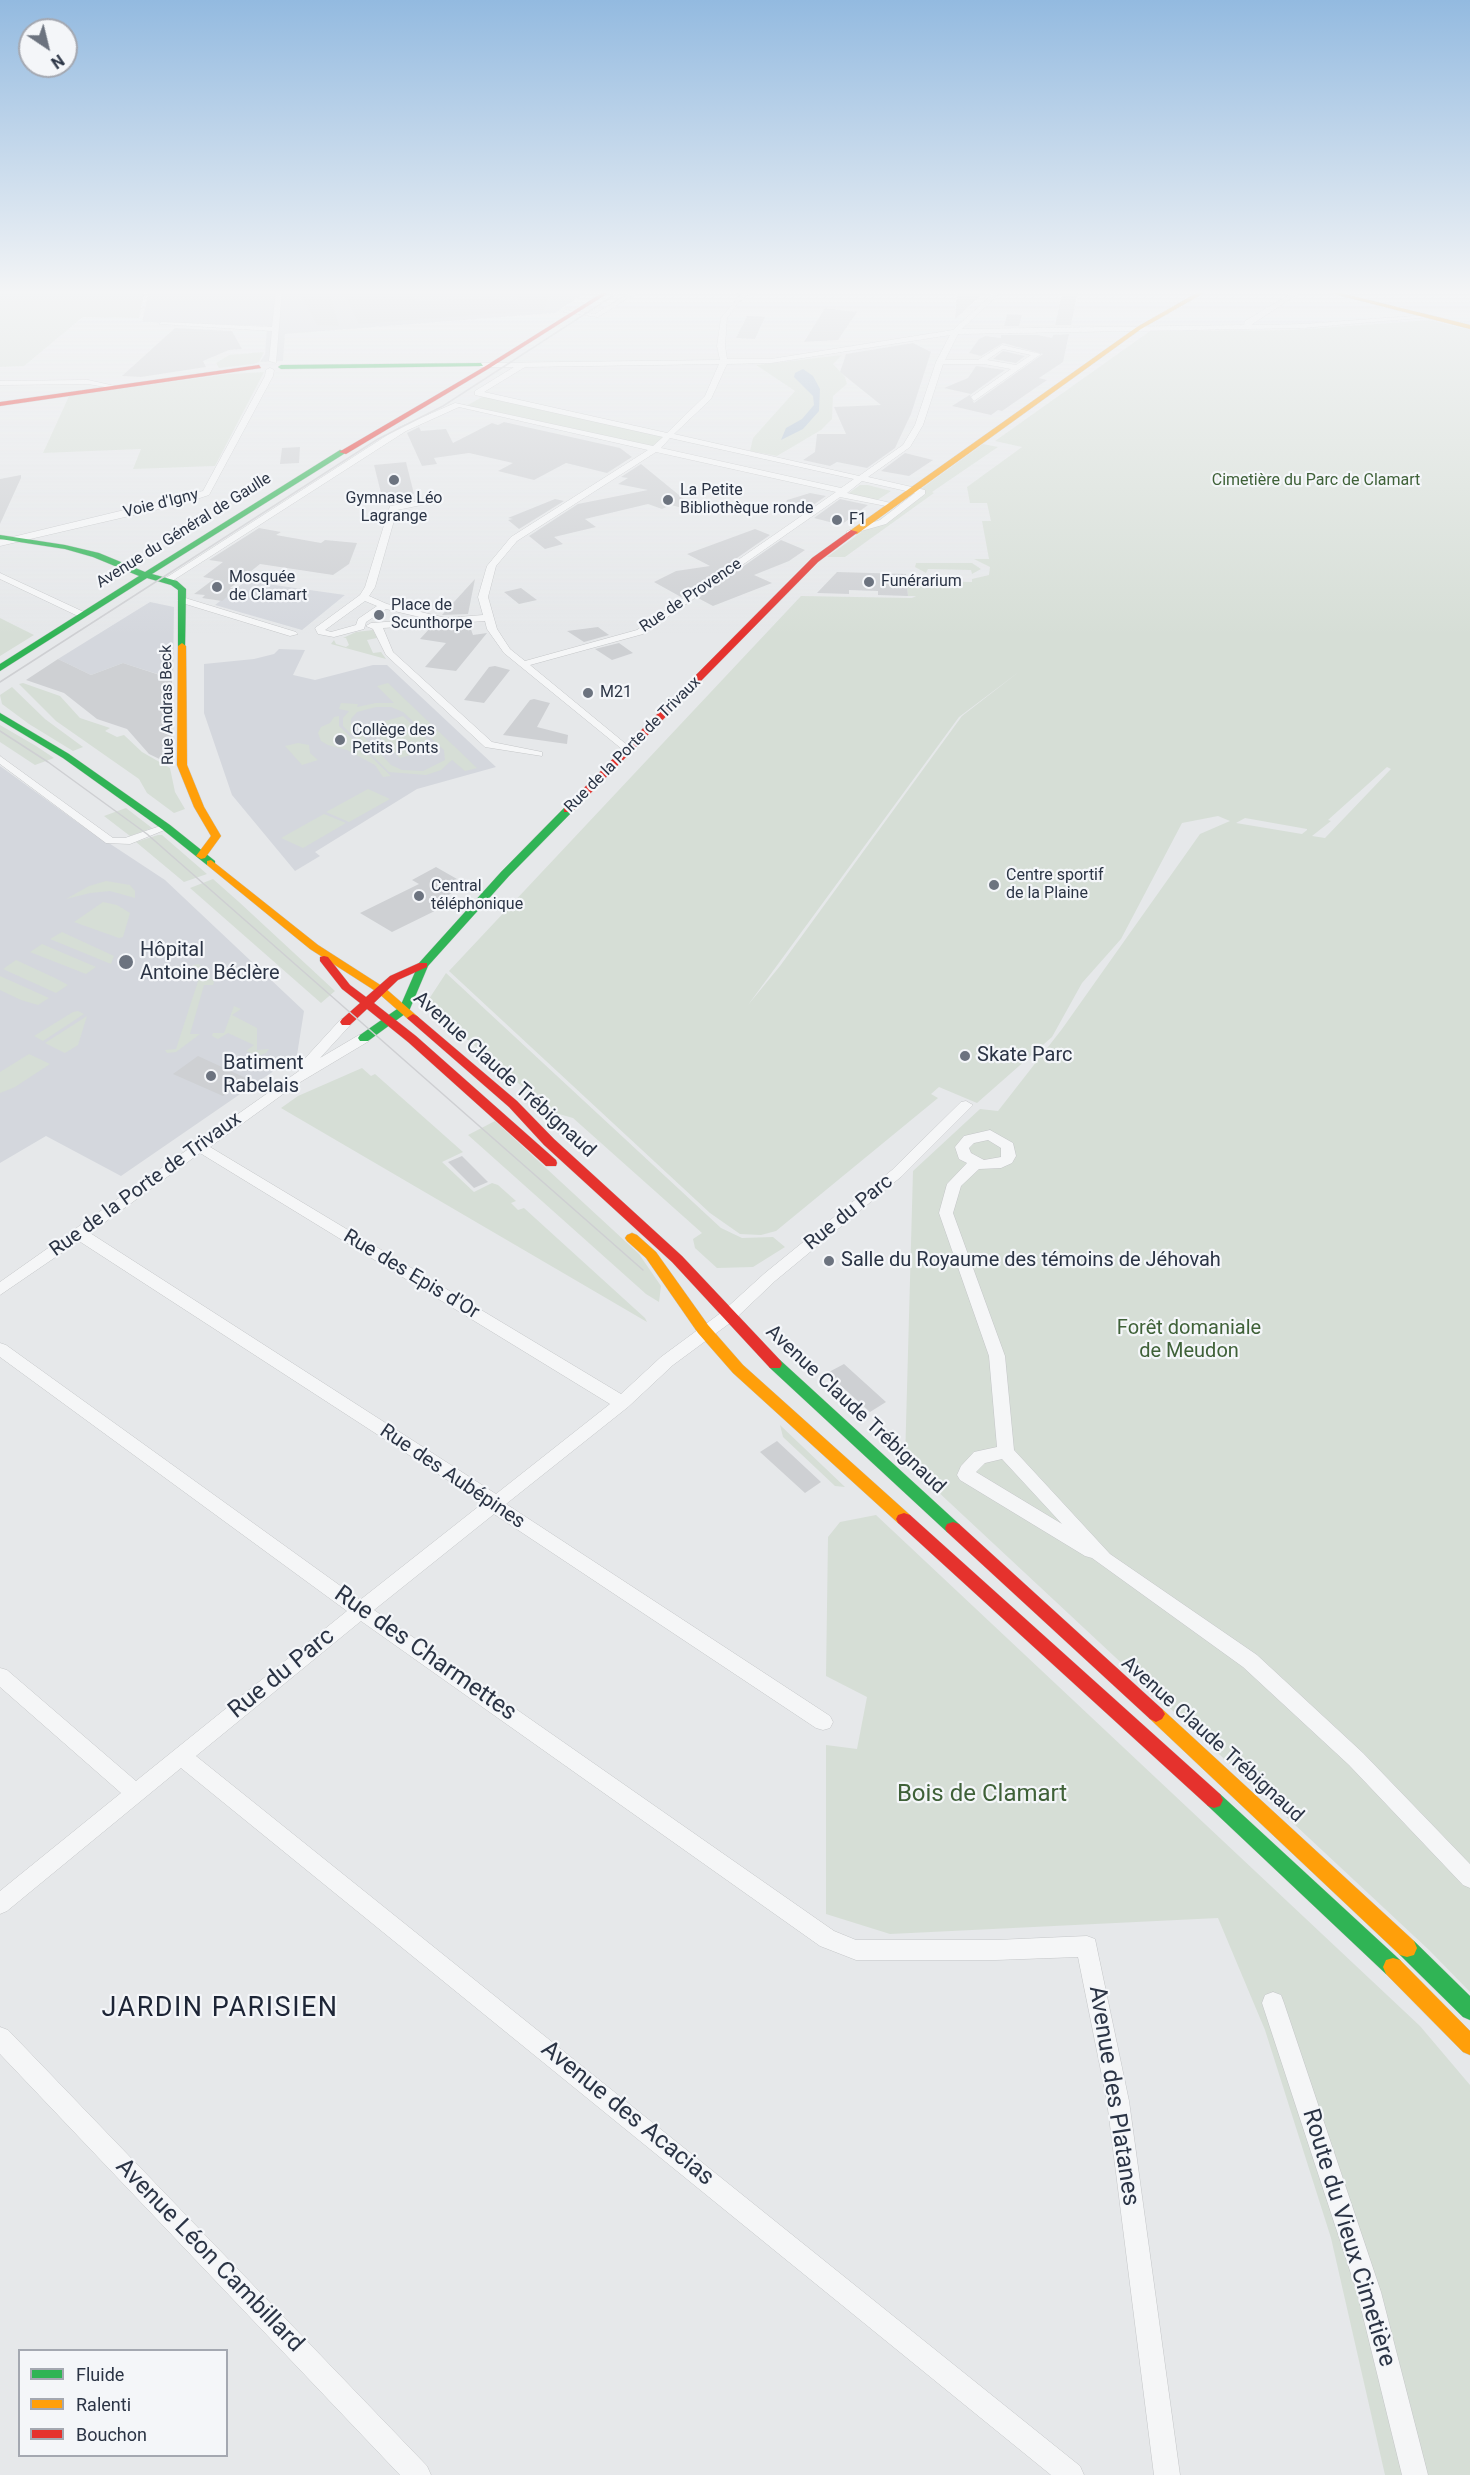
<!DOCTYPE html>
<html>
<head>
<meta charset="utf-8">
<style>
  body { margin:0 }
  #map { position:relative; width:1470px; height:2475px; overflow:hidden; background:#e6e8ea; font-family:Roboto,sans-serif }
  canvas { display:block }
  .legend { position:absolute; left:18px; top:2349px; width:210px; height:108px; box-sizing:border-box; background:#f4f6f9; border:2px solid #a4a8b1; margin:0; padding:8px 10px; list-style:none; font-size:18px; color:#2b3445 }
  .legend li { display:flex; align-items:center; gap:12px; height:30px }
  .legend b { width:30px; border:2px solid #a4a8b1 }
  .north { position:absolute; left:18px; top:18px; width:60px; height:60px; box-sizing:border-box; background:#f4f6f9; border:2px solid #a4a8b1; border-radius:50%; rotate:145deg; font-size:16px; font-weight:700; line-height:24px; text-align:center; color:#2b3445 }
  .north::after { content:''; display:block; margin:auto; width:21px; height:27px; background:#6c737f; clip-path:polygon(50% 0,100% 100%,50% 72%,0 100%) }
</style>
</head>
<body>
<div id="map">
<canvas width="1470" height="2475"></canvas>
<ul class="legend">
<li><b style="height:8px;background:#30b455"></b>Fluide</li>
<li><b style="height:8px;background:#ff9f0a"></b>Ralenti</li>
<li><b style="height:8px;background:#e5322d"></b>Bouchon</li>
</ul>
<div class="north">N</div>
</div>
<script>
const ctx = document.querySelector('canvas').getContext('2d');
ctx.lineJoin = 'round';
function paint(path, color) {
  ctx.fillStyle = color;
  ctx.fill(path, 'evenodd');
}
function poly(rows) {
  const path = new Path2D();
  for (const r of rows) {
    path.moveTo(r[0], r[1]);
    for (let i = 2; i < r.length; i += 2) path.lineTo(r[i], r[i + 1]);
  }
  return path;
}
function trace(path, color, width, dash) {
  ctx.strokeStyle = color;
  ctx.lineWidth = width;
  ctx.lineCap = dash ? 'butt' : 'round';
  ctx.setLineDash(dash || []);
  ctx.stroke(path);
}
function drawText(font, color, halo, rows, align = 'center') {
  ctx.font = font + ' Roboto,sans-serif';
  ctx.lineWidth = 4.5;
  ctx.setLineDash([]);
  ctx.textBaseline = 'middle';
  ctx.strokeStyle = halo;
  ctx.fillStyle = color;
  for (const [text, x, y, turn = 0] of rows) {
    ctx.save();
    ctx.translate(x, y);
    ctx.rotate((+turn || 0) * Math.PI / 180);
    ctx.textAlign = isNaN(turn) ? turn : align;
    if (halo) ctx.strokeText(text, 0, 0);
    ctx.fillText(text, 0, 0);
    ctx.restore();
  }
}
const built = poly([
  [149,290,590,290,554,313,285,334,283,361,260,362,265,354,267,326,142,322],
  [246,581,345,595,302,630,215,605],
  [150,602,174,607,173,679,123,663,91,675,58,659],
  [279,649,305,650,293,675,315,680,373,665,387,665,496,767,417,789,315,852,320,856,295,871,232,795,204,713,204,664,254,659,274,654],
  [0,766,77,822,165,880,304,1011,297,1055,121,1176,46,1136,0,1163]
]);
const green = poly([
  [0,290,145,290,139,318,83,317,24,366,0,367],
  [1430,320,1470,330,1470,1992,1429,1950,905,1461,913,1171,980,1109,998,1111,1062,1029,1200,834,1230,821,1218,816,1182,823,1121,939,1082,983,1052,1037,977,1103,939,1087,931,1094,938,1098,776,1231,761,1235,740,1234,710,1213,449,971,801,596,912,598,916,596,908,596,907,586,911,586,909,574,928,578,929,581,972,582,972,579,989,575,990,567,974,559,989,559,982,521,991,521,987,503,970,503,967,487,1022,447,995,441,1150,331,1293,330],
  [1020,671,962,716,780,966,748,1005,959,717],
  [1387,767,1391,769,1325,838,1312,836,1331,821,1328,820],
  [1245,818,1307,829,1307,830,1302,834,1236,823],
  [264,352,259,362,254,364,219,368,216,363,229,355],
  [842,355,833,364,845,377,847,384,833,396,832,419,821,430,777,456,750,451,753,438,795,391,756,365],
  [264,372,215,466,133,469,141,449,43,453,69,396,228,374],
  [484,396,667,437,651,448,466,406],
  [983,444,998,447,932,492,934,493,845,557,827,557],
  [860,485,868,485,891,491,876,501,846,495],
  [916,563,972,563,981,569,972,574,971,570,928,569,926,573,915,567],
  [0,618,34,635,0,656],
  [373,630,377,638,367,640,373,653,381,652,386,659,331,644,334,640,336,644,346,647,349,645,346,638,343,638,356,632],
  [23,683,60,696,80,718,110,728,105,731,117,737,124,735,142,752,170,768,175,792,185,809,174,813,147,793,139,779,56,721,19,684],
  [388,683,477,768,465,771,452,760,441,770,426,775,389,772,343,726,343,718,349,711,339,709,341,703,358,704,357,707,376,703,394,703,377,686],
  [376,707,391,707,403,712,444,750,445,760,423,771,402,770,391,765,351,724,351,719,357,712],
  [12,687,45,719,83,747,73,751,29,724,2,704,0,695],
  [339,716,339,726,391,776,383,777,375,765,347,750,328,745,321,741,318,733,321,727,330,723,334,717],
  [403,716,436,748,400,758,368,726],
  [0,725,36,746,54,758,35,765,0,742],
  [298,743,309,745,310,753,318,760,302,765,285,746],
  [368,789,390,799,349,822,326,812],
  [126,808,152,828,130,836,104,816],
  [324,814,346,823,303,848,281,838],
  [158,835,162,835,207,874,184,882,136,842],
  [213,879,239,902,335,991,321,1003,190,888],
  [106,881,130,885,135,891,135,898,110,891,90,893,66,899,89,886],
  [103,902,117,905,130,913,123,937,119,938,74,922],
  [62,932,114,956,111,964,50,939],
  [42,944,96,967,86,974,30,952],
  [16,960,55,978,68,985,56,993,3,969],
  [199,964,214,982,213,985,204,985,190,1034,200,1034,176,1052,167,1053,165,1050,176,1049,201,972,191,972,193,965],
  [446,973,721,1228,742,1238,773,1237,785,1247,753,1267,717,1268,695,1248,693,1239,702,1233,573,1118,552,1112,428,1006,429,999],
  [0,976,49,998,38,1005,21,1000,0,990],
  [234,1006,241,1009,232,1015,257,1028,257,1050,269,1049,266,1053,258,1056,246,1051,254,1045,228,1033,218,1039,212,1036,213,1033,224,1033],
  [78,1011,84,1014,43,1041,34,1036,73,1012],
  [87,1016,78,1045,65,1053,45,1043],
  [29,1054,50,1064,15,1087,0,1093,0,1072],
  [362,1068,371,1076,375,1074,463,1152,442,1162,474,1192,492,1183,498,1185,516,1201,511,1203,518,1210,524,1208,645,1318,647,1322,281,1108,298,1096],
  [495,1121,639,1254,661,1286,659,1302,646,1294,468,1135],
  [780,1425,845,1487,835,1486,783,1437],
  [876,1515,1420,2026,1470,2085,1470,2475,1385,2475,1331,2238,1265,2030,1218,1918,890,1934,826,1914,826,1745,857,1749,867,1697,826,1676,828,1537,840,1522]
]);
const water = poly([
  [803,369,813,376,820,389,819,411,803,429,781,440,786,428,802,419,814,405,813,396,794,377,795,373]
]);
const building = poly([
  [298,290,329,290,339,326,317,325],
  [342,290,410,290,418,302,489,297,522,306,515,294,535,293,537,297,549,296,544,310,359,324],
  [957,290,987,290,955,319],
  [1063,290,1078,290,1071,325,1055,325],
  [825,308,857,312,838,340,804,342],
  [1007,314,1022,315,1019,326,1004,326],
  [747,316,765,317,755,339,736,338],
  [175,328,232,331,242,349,229,350,203,361,206,367,141,377,122,376],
  [1069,334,1063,362,1039,378,1047,380,1002,411,998,410,991,415,952,406,971,394,944,388,968,378,976,366,1005,370,970,395,974,403,1043,354,1003,343,981,356,969,353,979,339,985,336,1001,338,1001,335,1038,335,1052,338,1053,335],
  [913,343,931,352,911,414,895,448,867,468,837,462,830,466,803,460,815,452,817,434,846,434,834,407,881,405,840,372,846,354],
  [1003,351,1025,356,1016,363,993,359],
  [504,422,620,448,632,457,607,473,566,463,534,480,498,471,513,463,469,453,434,458,437,464,422,466,407,433,419,427,421,431,446,429,453,443,492,423,498,425],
  [300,447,299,463,280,464,282,448],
  [905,453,933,460,909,476,881,471],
  [406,462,414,494,382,497,374,465],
  [641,464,701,513,671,505,662,509,648,504,585,519,596,527,554,537,563,544,545,549,529,536,578,504,648,490,618,484,628,478,621,477],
  [21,475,21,478,0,524,0,479],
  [810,493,826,496,799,515,783,511,787,500],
  [555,499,564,501,519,529,508,520,513,519,508,518],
  [840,499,868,505,841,525,814,518],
  [259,528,281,532,276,535,321,543,325,540,357,543,349,564,333,575,260,564,230,588,236,589,222,601,202,598,205,595,194,594,214,579,203,577,223,562,209,560],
  [755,529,770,535,681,597,654,582,676,571,710,566,687,554],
  [781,540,805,550,789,561,754,575,772,583,713,606,698,598],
  [837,572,906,574,908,596,878,595,878,591,849,590,849,594,817,593],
  [475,579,468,614,442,615],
  [521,588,537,600,519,604,504,592],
  [469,624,473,635,487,633,456,671,425,667,446,643,420,639,431,627],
  [598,627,609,635,584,642,567,631],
  [619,643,633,653,612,660,595,649],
  [58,659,91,675,123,663,172,679,172,765,149,754,127,729,97,719,64,693,26,680],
  [495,666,510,670,484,703,464,700,489,667],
  [534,699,550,703,537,727,568,735,567,744,503,735,530,700],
  [436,867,457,879,442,887,452,893,439,900,447,905,392,932,360,913,419,884,412,880],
  [198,1056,248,1079,223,1096,173,1074],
  [462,1156,488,1182,474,1188,448,1162],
  [844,1364,886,1402,870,1412,827,1373],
  [777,1441,821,1482,805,1493,760,1452]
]);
const street = poly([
  [276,290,282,290,276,363,269,361,272,331,159,324,162,322,272,327,276,290],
  [634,290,641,290,598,317,563,312,566,310,595,314,634,290],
  [725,290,754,290,752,292,755,294,748,295,739,302,727,318,725,346,727,359,771,359,953,330,997,290,1003,290,962,329,1244,325,1245,321,1297,290,1304,290,1251,325,1303,324,1428,315,1431,317,1303,328,958,334,945,360,978,360,1002,345,1041,354,974,401,971,397,1011,369,984,364,943,364,923,425,910,447,868,477,925,490,925,494,886,524,847,535,847,531,880,520,915,493,862,481,847,493,891,503,891,507,840,497,643,634,530,665,632,749,632,753,628,754,504,653,487,629,485,621,383,628,393,652,492,742,542,752,542,756,485,747,386,655,373,629,366,626,371,623,428,619,386,609,366,622,364,629,334,637,318,634,315,628,360,595,365,587,390,506,437,498,441,501,397,510,375,587,369,596,387,604,446,618,483,615,478,597,487,566,511,537,648,450,459,407,406,431,169,583,161,581,400,427,455,403,653,446,663,437,475,395,475,391,514,367,481,367,477,365,481,363,720,360,717,346,721,318,741,294,725,290],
  [950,335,936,362,915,425,903,445,859,476,674,434,711,399,727,364,771,363,950,335],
  [1003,349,1031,355,1016,365,987,360,1003,349],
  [719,364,705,396,667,433,484,392,525,367,719,364],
  [670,438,854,479,841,488,661,448,670,438],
  [656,452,836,492,637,630,525,661,510,649,497,629,488,597,496,566,517,541,656,452],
  [365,601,377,606,358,619,356,625,331,632,325,630,365,601],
  [270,368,274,370,273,376,209,495,181,504,0,546,0,540,203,491,265,376,266,370,270,368],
  [88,380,115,386,111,388,88,384,0,385,0,381,88,380],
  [0,573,86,613,88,615,80,617,0,579,0,573],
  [182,597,296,632,298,634,290,636,179,602,177,600,182,597],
  [0,756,113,838,125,838,166,824,172,827,130,844,106,843,0,764,0,756],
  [346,1018,353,1022,320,1058,359,1035,369,1035,371,1038,369,1041,297,1084,210,1147,621,1394,661,1357,722,1312,765,1273,892,1170,961,1102,966,1101,973,1105,902,1176,775,1281,734,1320,673,1365,628,1407,506,1504,830,1716,833,1722,830,1728,823,1730,816,1728,494,1514,374,1610,834,1931,856,1940,996,1940,1087,1936,1095,1939,1129,2101,1180,2475,1154,2475,1107,2101,1078,1957,996,1960,856,1960,820,1946,361,1621,196,1756,1080,2466,1084,2475,1051,2475,181,1768,7,1911,0,1914,0,1891,121,1793,0,1687,0,1668,7,1670,136,1781,347,1611,0,1357,0,1343,6,1345,360,1600,483,1503,79,1241,0,1295,0,1282,299,1071,297,1068,299,1065,341,1019,346,1018],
  [200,1153,610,1404,496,1494,90,1233,200,1153],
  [990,1130,1013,1143,1016,1156,1012,1163,1001,1168,979,1169,961,1186,953,1213,1005,1356,1014,1450,1110,1554,1257,1655,1363,1753,1470,1864,1470,1888,1463,1885,1349,1765,1243,1667,1092,1558,1085,1556,960,1480,957,1475,961,1466,974,1452,997,1447,989,1356,939,1213,947,1184,967,1163,959,1159,955,1147,964,1136,990,1130],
  [988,1140,1001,1148,1001,1157,984,1160,971,1153,969,1148,974,1143,988,1140],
  [1002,1459,1062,1524,976,1472,985,1463,1002,1459],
  [1273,1992,1281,1995,1284,2003,1381,2292,1428,2475,1402,2475,1357,2292,1262,2003,1265,1995,1273,1992],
  [0,2027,8,2030,427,2466,431,2475,400,2475,0,2054,0,2027]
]);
const fast = poly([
  [481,363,483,366,281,369,278,367,281,365,481,363],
  [340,450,347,452,152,574,177,581,186,589,185,648,178,646,178,590,171,585,147,578,0,671,0,664,139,576,93,557,65,549,0,539,0,535,65,545,99,553,145,572,340,450],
  [0,713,69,754,170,825,215,861,215,865,207,865,162,829,63,758,0,720,0,713],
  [568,807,572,808,572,812,509,876,428,966,409,1011,368,1041,360,1041,358,1038,360,1035,400,1007,419,963,501,872,564,808,568,807],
  [775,1359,780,1360,959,1524,961,1528,959,1532,953,1534,947,1532,770,1368,768,1364,770,1360,775,1359],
  [1214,1792,1220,1794,1400,1960,1403,1967,1400,1974,1393,1976,1386,1974,1208,1806,1205,1800,1208,1794,1214,1792],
  [1407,1939,1414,1941,1470,1996,1470,2020,1463,2017,1400,1955,1397,1948,1400,1941,1407,1939]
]);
const slow = poly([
  [1202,290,1209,290,1141,329,857,534,851,534,851,530,1137,327,1202,290],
  [1319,290,1328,290,1470,325,1470,329,1319,290],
  [182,643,186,646,187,765,204,807,221,836,205,858,201,859,196,856,211,836,194,807,177,765,178,646,182,643],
  [211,860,318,945,385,988,417,1016,419,1018,417,1020,409,1020,377,992,310,949,207,865,207,861,211,860],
  [632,1233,637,1235,656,1252,708,1325,743,1365,910,1515,912,1519,910,1523,904,1525,898,1523,733,1373,698,1333,646,1258,627,1241,625,1238,627,1235,632,1233],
  [1156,1706,1162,1709,1414,1941,1417,1948,1414,1955,1407,1957,1400,1955,1150,1719,1147,1714,1150,1709,1156,1706],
  [1393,1958,1400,1960,1470,2031,1470,2055,1463,2052,1386,1974,1383,1967,1386,1960,1393,1958]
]);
const jam = poly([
  [607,290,613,290,488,369,346,454,339,452,484,367,607,290],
  [259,365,261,368,0,406,0,402,259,365],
  [851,530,858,532,818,562,572,812,564,812,564,808,812,558,851,530],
  [324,956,328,957,350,985,366,997,390,976,419,963,427,963,427,967,398,980,374,1003,416,1036,556,1160,557,1163,556,1166,546,1166,408,1042,367,1009,350,1025,342,1025,340,1022,342,1019,360,1003,342,989,320,961,320,957,324,956],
  [413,1014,417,1016,517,1101,554,1139,682,1256,780,1360,782,1364,780,1368,770,1368,672,1262,544,1145,509,1107,409,1020,407,1018,413,1014],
  [904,1513,910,1515,1220,1794,1223,1800,1220,1806,1214,1808,1208,1806,898,1523,896,1519,898,1515,904,1513],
  [953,1522,959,1524,1162,1709,1165,1714,1162,1719,1156,1722,1150,1719,947,1532,945,1528,947,1524,953,1522]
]);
const tram = poly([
  [0,682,378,439,443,406,622,290],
  [0,731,48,762,147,834,643,1270]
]);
const markers = [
  [394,480,6,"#6c737f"],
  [668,500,6,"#6c737f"],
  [837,520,6,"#6c737f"],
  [869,582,6,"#6c737f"],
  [217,587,6,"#6c737f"],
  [379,615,6,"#6c737f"],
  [588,693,6,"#6c737f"],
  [340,740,6,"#6c737f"],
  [994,885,6,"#6c737f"],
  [419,896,6,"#6c737f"],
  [126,962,8,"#6c737f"],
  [965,1056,6,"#6c737f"],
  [211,1076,6,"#6c737f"],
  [829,1261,6,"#6c737f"]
];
const farParknames = [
  ["Cimetière du Parc de Clamart",1316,481]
];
const farPoinames = [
  ["La Petite",680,491],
  ["Bibliothèque ronde",680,509],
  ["Gymnase Léo",394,499,"center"],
  ["Lagrange",394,517,"center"],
  ["F1",849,520],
  ["Mosquée",229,578],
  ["de Clamart",229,596],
  ["Funérarium",881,582],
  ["Place de",391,606],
  ["Scunthorpe",391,624],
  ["M21",600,693],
  ["Collège des",352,731],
  ["Petits Ponts",352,749],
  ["Centre sportif",1006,876],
  ["de la Plaine",1006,894],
  ["Central",431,887],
  ["téléphonique",431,905]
];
const farStreetnames = [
  ["Voie d'Igny",161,504,-14],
  ["Avenue du Général de Gaulle",184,531,-32],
  ["Rue de Provence",691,596,-34],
  ["Rue Andras Beck",168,705,-91],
  ["Rue de la Porte de Trivaux",633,745,-45]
];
const poiNames = [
  ["Hôpital",140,951],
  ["Antoine Béclère",140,974],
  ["Skate Parc",977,1056],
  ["Batiment",223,1064],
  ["Rabelais",223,1087],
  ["Salle du Royaume des témoins de Jéhovah",841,1261]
];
const streetNames = [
  ["Avenue Claude Trébignaud",504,1075,42],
  ["Rue de la Porte de Trivaux",146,1185,-36],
  ["Rue du Parc",849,1213,-39],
  ["Rue des Epis d'Or",411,1275,31],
  ["Avenue Claude Trébignaud",855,1410,43],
  ["Rue des Aubépines",452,1477,34],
  ["Avenue Claude Trébignaud",1212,1740,42]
];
const parkNames = [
  ["Forêt domaniale",1189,1329],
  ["de Meudon",1189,1352]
];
const nearStreetnames = [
  ["Rue des Charmettes",425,1654,35],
  ["Rue du Parc",282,1674,-39],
  ["Avenue des Platanes",1113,2096,81],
  ["Avenue des Acacias",627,2114,39],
  ["Route du Vieux Cimetière",1348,2238,73],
  ["Avenue Léon Cambillard",209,2256,46]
];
const nearParknames = [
  ["Bois de Clamart",982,1795]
];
const nearQuarternames = [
  ["JARDIN PARISIEN",220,2009]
];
paint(built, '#d4d7dd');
paint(green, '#d6ded6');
paint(water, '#b4c4d5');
paint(building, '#ced0d3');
trace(street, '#c4c6c8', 1);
trace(fast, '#c4c6c8', 1);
trace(slow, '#c4c6c8', 1);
trace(jam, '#c4c6c8', 1);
paint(street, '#f5f6f7');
paint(fast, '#30b455');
paint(slow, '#ff9f0a');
paint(jam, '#e5322d');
trace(tram, '#cecfd2', 1.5);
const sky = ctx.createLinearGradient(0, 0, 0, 636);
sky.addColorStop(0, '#93bae0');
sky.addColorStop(0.46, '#f4f5f6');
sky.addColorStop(1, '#f4f5f600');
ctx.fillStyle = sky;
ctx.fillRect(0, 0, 1470, 636);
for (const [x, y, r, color] of markers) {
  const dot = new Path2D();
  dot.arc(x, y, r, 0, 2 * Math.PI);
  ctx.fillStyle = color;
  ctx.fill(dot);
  trace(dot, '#f4f6f9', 2);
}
drawText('16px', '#3f6138', '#f4f6f9', farParknames);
drawText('16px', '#2b3445', '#f4f6f9', farPoinames, 'left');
drawText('16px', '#2b3445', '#f4f6f9', farStreetnames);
drawText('20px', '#2b3445', '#f4f6f9', poiNames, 'left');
drawText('20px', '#2b3445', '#f4f6f9', streetNames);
drawText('20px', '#3f6138', '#f4f6f9', parkNames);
drawText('24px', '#2b3445', '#f4f6f9', nearStreetnames);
drawText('24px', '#3f6138', '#f4f6f9', nearParknames);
ctx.letterSpacing = '1.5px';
drawText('27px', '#1d2536', '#f4f6f9', nearQuarternames);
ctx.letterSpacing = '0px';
</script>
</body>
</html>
